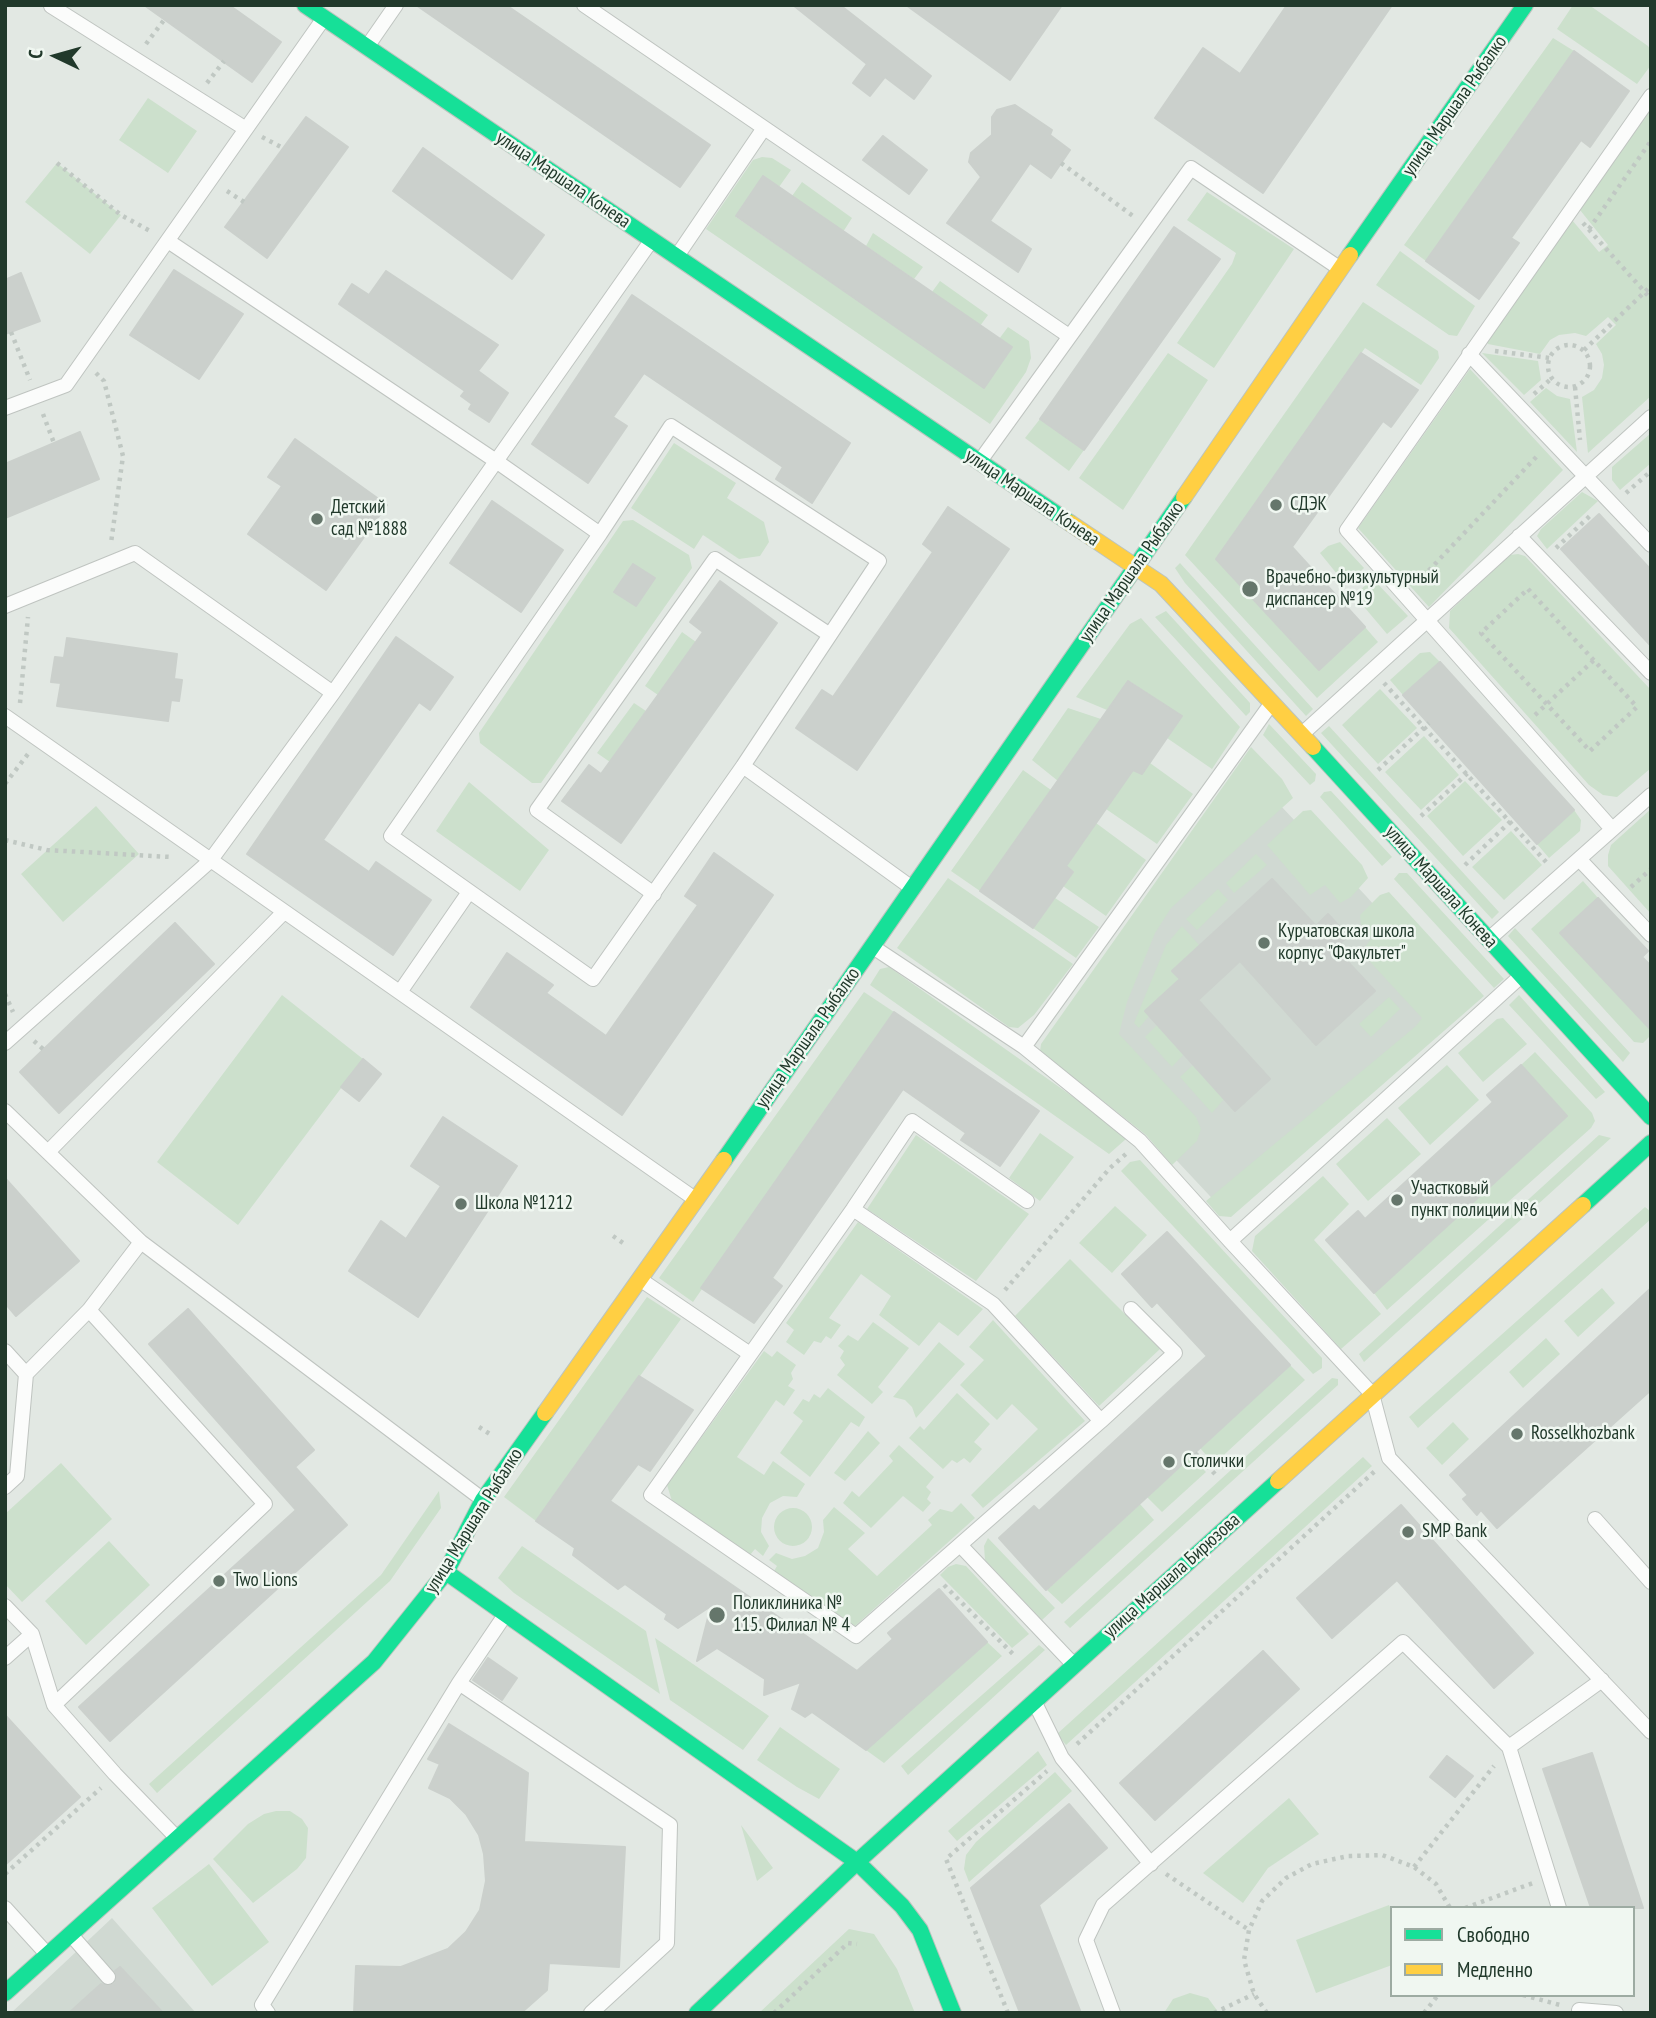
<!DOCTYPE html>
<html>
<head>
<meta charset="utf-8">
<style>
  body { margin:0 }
  #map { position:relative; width:1656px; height:2018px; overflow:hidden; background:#e2e8e3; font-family:"PT Sans Narrow",sans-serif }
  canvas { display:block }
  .frame { position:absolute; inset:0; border:7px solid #21392b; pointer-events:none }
  .legend { position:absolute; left:1390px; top:1906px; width:245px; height:91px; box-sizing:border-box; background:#f0f7f1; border:2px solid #9daba2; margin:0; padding:9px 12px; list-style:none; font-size:21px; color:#21392b }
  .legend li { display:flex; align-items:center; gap:14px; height:35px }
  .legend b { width:35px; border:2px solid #9daba2 }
  .north { position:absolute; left:21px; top:21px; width:70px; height:70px; -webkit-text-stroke:5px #f0f7f1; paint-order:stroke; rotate:275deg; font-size:19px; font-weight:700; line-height:28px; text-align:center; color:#21392b }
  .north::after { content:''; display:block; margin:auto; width:24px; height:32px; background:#21392b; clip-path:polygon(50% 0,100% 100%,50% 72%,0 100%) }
</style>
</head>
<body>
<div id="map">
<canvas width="1656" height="2018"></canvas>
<div class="frame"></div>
<ul class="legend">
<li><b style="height:9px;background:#16e098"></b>Свободно</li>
<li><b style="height:9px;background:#ffcf43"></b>Медленно</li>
</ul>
<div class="north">С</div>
</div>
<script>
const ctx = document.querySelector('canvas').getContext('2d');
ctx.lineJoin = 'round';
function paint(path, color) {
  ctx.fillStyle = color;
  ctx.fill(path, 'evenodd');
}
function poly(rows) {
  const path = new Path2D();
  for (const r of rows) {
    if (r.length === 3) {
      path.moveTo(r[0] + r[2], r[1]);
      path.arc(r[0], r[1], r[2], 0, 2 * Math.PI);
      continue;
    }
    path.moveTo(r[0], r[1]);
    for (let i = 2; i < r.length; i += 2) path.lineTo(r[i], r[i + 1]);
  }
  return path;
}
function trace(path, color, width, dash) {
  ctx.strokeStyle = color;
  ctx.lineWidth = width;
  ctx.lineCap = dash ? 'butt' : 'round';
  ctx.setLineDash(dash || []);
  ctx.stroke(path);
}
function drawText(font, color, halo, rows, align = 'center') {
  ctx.font = font + ' "PT Sans Narrow",sans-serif';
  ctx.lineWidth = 5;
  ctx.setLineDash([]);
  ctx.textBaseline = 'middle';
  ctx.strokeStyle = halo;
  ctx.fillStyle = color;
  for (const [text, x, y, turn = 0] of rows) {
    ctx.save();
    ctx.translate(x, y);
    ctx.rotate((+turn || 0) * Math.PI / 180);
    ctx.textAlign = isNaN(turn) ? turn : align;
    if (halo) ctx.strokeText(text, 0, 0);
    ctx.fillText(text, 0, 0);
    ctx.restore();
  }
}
const built = poly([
  [1245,768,1366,896,1461,1002,1223,1210,1150,1132,1046,1048],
  [112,1918,196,2013,11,2013]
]);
const green = poly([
  [1573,5,1589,5,1648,46,1651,51,1651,65,1637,84,1557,29],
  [1553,38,1574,51,1426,261,1404,245],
  [148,98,197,131,168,173,119,140],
  [1651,109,1651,396,1588,453,1582,397,1594,390,1602,378,1604,365,1602,354,1596,344,1616,325,1608,317,1586,336,1575,333,1559,335,1550,340,1540,354,1488,344,1486,341,1572,220,1599,252,1608,245,1580,210],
  [762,157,772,158,791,170,779,187,763,177,736,217,984,387,999,339,1008,327,1029,341,1031,358,1026,372,990,424,706,229,753,160],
  [57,163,121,215,90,254,25,202],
  [802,182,852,218,843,232,792,196],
  [1207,192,1294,249,1214,368,1177,343,1232,264,1236,253,1187,220],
  [873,233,923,267,914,279,866,246],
  [1400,251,1475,306,1457,336,1449,335,1376,285],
  [940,281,988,315,980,326,932,292],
  [1363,302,1438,351,1439,358,1421,385,1365,348,1216,559,1319,670,1365,627,1378,642,1317,698,1185,555],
  [1168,353,1208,380,1123,510,1079,478],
  [1482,353,1538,361,1541,380,1524,395],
  [1470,369,1563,470,1429,607,1358,528],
  [1546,388,1557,396,1570,399,1577,452,1530,402],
  [1040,419,1084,450,1069,471,1025,438],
  [1651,433,1651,463,1620,490,1612,480,1612,467],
  [674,443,736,483,727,498,764,522,769,542,760,556,739,559,703,535,694,549,631,508],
  [1582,492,1598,501,1547,549,1537,536,1541,529],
  [633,520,689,555,692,568,541,783,532,783,480,743,479,733,623,521],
  [1340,542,1364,568,1346,585,1320,553,1328,546],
  [1518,554,1525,556,1651,690,1651,768,1617,797,1603,795,1589,785,1449,628,1450,611,1510,555],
  [1180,563,1313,709,1306,716,1185,583,1175,568],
  [1373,579,1408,616,1387,634,1354,595],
  [1166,611,1250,703,1250,712,1246,716,1155,617],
  [1141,618,1240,727,1212,769,1167,738,1182,716,1129,681,1107,710,1076,697,1130,624],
  [682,632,696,642,658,695,645,686],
  [1430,652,1440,662,1403,695,1390,680,1420,653],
  [1380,689,1417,728,1378,764,1342,725],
  [634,703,646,711,610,762,597,753],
  [1068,708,1101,719,1058,781,1032,760],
  [1269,724,1316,774,1315,781,1310,785,1263,735],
  [1329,726,1499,912,1492,919,1321,733],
  [1424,736,1459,775,1421,810,1385,772],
  [1251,747,1282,779,1293,798,1171,908,1155,933,1127,1002,1119,1034,1196,1117,1201,1129,1197,1141,1172,1165,1146,1135,1040,1051,1041,1044],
  [1150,763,1193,794,1157,844,1106,809,1133,770,1142,774],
  [1023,770,1051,790,980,891,951,871],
  [1465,781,1502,820,1463,856,1427,816],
  [469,782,549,850,520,891,436,831],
  [1331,791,1392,857,1382,866,1320,797,1324,792],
  [96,806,139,854,63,922,21,874],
  [1651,809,1651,914,1608,866,1608,855,1611,845],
  [1311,810,1362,865,1368,878,1351,897,1340,903,1325,885,1310,895,1267,845,1303,811],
  [1574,810,1581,820,1580,831,1549,858,1537,844],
  [1096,823,1146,860,1106,916,1063,886,1073,872,1066,866],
  [1511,831,1542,865,1504,900,1472,867],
  [1256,854,1267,865,1234,893,1226,883],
  [1399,873,1407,873,1504,979,1494,988,1394,879],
  [948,878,1073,964,1034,1015,1018,1028,1009,1027,897,948],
  [1583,881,1598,898,1560,933,1651,1030,1651,1035,1643,1043,1634,1042,1531,929],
  [1218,889,1228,900,1197,930,1186,919],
  [1389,892,1484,996,1231,1217,1219,1216,1206,1201,1416,1026,1422,1018,1361,952,1372,938,1361,924,1360,915,1380,895],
  [1055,898,1099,927,1076,958,1033,928],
  [1182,926,1199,945,1172,970,1180,979,1145,1011,1149,1016,1139,1028,1134,1023,1166,945],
  [1515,928,1630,1053,1623,1062,1508,936],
  [889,967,1089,1108,1126,1139,1109,1154,870,985,880,969],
  [864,992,894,1012,693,1302,659,1278],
  [282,995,363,1059,238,1225,157,1162],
  [1519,995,1605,1092,1596,1099,1509,1005],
  [1389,997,1400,1009,1371,1037,1359,1024],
  [1503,1018,1527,1044,1483,1082,1458,1053,1497,1019],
  [1157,1025,1184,1054,1172,1067,1145,1037],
  [1535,1052,1592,1113,1595,1121,1591,1128,1387,1310,1374,1293,1567,1116,1521,1065],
  [1193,1065,1224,1099,1212,1113,1180,1077],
  [1447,1065,1479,1100,1430,1145,1398,1108],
  [1387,1118,1421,1154,1368,1201,1336,1164],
  [1040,1133,1074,1157,1040,1201,1009,1178],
  [916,1135,1029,1214,976,1281,867,1209],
  [1599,1135,1611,1138,1364,1362,1359,1354],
  [1140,1160,1322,1358,1322,1368,1313,1374,1121,1171,1130,1162],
  [1323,1176,1349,1204,1314,1240,1381,1314,1341,1349,1252,1251,1255,1236],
  [1115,1206,1147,1235,1112,1273,1079,1243],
  [1645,1207,1651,1212,1651,1219,1418,1428,1409,1417],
  [858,1222,983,1309,958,1336,939,1322,919,1346,879,1315,891,1296,861,1274,829,1318,841,1325,831,1339,826,1336,821,1343,814,1341,804,1355,786,1342,794,1330,786,1323],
  [1070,1259,1160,1349,1099,1406,1015,1316],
  [1602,1288,1615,1303,1578,1337,1564,1321],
  [647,1297,681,1319,536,1521,504,1497],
  [993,1320,1085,1421,983,1508,971,1495,1038,1429,1012,1404,997,1420,960,1385,984,1360,969,1347],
  [873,1322,909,1348,878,1387,883,1392,872,1404,837,1375,845,1365,840,1358,844,1351,838,1346,848,1335,858,1341],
  [1546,1338,1560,1354,1523,1388,1509,1372],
  [939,1342,965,1364,916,1418,912,1407,905,1400,893,1397],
  [764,1351,772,1357,777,1351,796,1365,791,1373,793,1379,788,1386,795,1390,784,1406,776,1400,737,1457,764,1475,773,1461,805,1484,797,1497,783,1496,770,1503,762,1518,761,1532,769,1546,763,1556,755,1549,750,1555,672,1501,667,1485],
  [1290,1365,1305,1380,1214,1464,1200,1448],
  [1332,1378,1338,1379,1338,1385,1070,1628,1064,1622],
  [828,1388,865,1417,859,1427,851,1422,810,1477,780,1453,803,1421,793,1413,803,1399,809,1402,814,1394,820,1398],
  [957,1393,990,1424,974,1442,982,1449,970,1463,964,1458,957,1463,952,1460,943,1469,909,1438,920,1426,924,1430],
  [1453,1422,1469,1439,1442,1465,1426,1448],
  [868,1431,880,1443,845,1481,834,1473],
  [899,1445,934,1477,926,1487,931,1492,927,1499,931,1503,923,1512,903,1496,871,1528,843,1503,852,1491,859,1497,893,1461,889,1456],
  [1191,1457,1206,1472,1162,1512,1147,1497],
  [1363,1457,1372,1466,1066,1745,1057,1734],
  [61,1463,112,1519,22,1602,5,1584,5,1514],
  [439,1491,441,1508,390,1581,157,1793,149,1784,381,1575],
  [961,1503,975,1518,855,1626,774,1571,777,1566,769,1560,776,1553,792,1559,805,1556,818,1548,824,1532,823,1520,834,1507,865,1533,848,1549,877,1576,932,1525,928,1520,940,1509,952,1512],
  [1140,1504,1154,1520,1062,1604,1047,1590],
  [793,1527,19],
  [988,1538,1055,1608,1042,1620,985,1560,984,1546],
  [109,1541,150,1585,86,1645,45,1601],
  [522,1546,646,1631,660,1694,514,1593,498,1578],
  [956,1564,966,1566,1029,1634,1012,1648,940,1575,948,1567],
  [655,1638,769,1716,743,1750,670,1700],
  [987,1642,1002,1656,884,1763,866,1750],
  [1039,1645,1045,1650,908,1775,901,1766],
  [780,1727,840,1769,819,1799,797,1787,757,1760],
  [1038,1751,1047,1765,957,1841,948,1831],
  [1055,1772,1072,1791,969,1882,964,1869,966,1855,976,1842],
  [1289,1798,1319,1834,1268,1868,1243,1903,1203,1873],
  [276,1811,290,1811,302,1819,308,1828,306,1858,297,1869,253,1903,213,1859,248,1824,264,1814],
  [741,1825,773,1868,757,1881],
  [209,1864,269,1942,212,1986,152,1908],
  [1389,1905,1392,1911,1392,1965,1316,1993,1296,1940],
  [849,1929,874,1934,897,1969,915,2013,759,2013],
  [1190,1993,1208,1998,1219,2013,1164,2013,1173,1999]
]);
const building = poly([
  [144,5,229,5,281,42,252,82,144,5],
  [416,5,506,5,710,145,680,187,416,5],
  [793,5,840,5,931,76,914,99,885,77,870,96,853,83,867,64,793,5],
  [906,5,1062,5,1010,80,906,5],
  [1287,5,1392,5,1263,193,1155,118,1203,48,1240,74,1287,5],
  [1574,51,1629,91,1590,147,1581,140,1511,238,1519,243,1479,299,1426,261,1574,51],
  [1015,105,1052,130,1050,135,1070,150,1051,178,1030,163,990,221,1031,249,1018,272,947,223,981,177,969,162,971,153,992,135,992,117,997,110,1015,105],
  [306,117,348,147,267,258,225,227,306,117],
  [883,136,927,170,909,194,863,160,883,136],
  [423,148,544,235,512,279,393,191,423,148],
  [763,176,1012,347,984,388,736,216,763,176],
  [1174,227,1220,259,1084,450,1040,419,1174,227],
  [174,270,243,314,199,379,130,335,174,270],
  [386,271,498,345,478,371,508,393,489,422,469,409,472,404,461,396,465,391,339,304,352,284,369,295,386,271],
  [21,273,40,321,5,334,5,280,21,273],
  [632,295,850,443,812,503,776,479,783,467,644,373,613,417,627,426,588,483,532,444,632,295],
  [1361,353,1418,390,1391,427,1383,421,1292,547,1365,627,1319,670,1216,559,1361,353],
  [80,432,99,479,5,518,5,464,80,432],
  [295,439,387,505,326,590,248,534,282,486,268,477,295,439],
  [492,501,563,550,521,612,450,563,492,501],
  [948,507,1009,549,857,770,796,728,822,690,833,697,933,552,923,544,948,507],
  [1599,514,1651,570,1651,646,1561,549,1599,514],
  [633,564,655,578,636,606,614,592,633,564],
  [720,581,777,623,621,843,562,801,589,765,601,774,658,695,703,632,690,622,720,581],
  [396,637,453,677,430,710,419,702,323,840,369,872,376,862,431,900,393,955,247,854,396,637],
  [67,638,177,654,174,679,182,680,179,701,171,700,168,721,57,706,61,683,51,682,55,657,64,658,67,638],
  [1440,662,1574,810,1537,844,1403,695,1440,662],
  [1128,681,1182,716,1142,774,1133,770,1066,866,1073,872,1033,928,980,891,1128,681],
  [714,853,773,895,622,1115,471,1007,507,953,553,985,546,993,606,1036,698,905,685,896,714,853],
  [1272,879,1316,926,1328,914,1348,936,1335,948,1375,991,1316,1045,1240,961,1198,1000,1270,1079,1235,1111,1145,1011,1180,979,1172,971,1272,879],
  [1598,898,1648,951,1642,957,1651,966,1651,1030,1560,933,1598,898],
  [175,923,214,964,59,1113,20,1072,175,923],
  [894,1012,1039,1111,1000,1166,961,1140,966,1133,903,1089,772,1278,782,1286,754,1323,701,1288,894,1012],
  [363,1059,381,1074,359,1101,341,1087,363,1059],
  [1521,1065,1567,1116,1374,1293,1326,1240,1358,1211,1365,1219,1493,1102,1487,1095,1521,1065],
  [443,1117,517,1166,418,1317,349,1271,381,1221,406,1239,441,1186,411,1166,443,1117],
  [5,1178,79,1261,16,1316,5,1303,5,1178],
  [1167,1232,1290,1365,1046,1590,999,1538,1034,1506,1039,1511,1207,1356,1157,1302,1152,1307,1122,1274,1167,1232],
  [1651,1288,1651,1390,1497,1528,1481,1510,1477,1515,1463,1499,1468,1495,1450,1475,1651,1288],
  [188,1309,314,1450,295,1467,347,1525,110,1741,79,1707,296,1510,149,1344,188,1309],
  [639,1376,693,1410,650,1471,638,1464,610,1501,857,1671,893,1639,888,1633,939,1589,987,1642,866,1750,812,1712,805,1717,792,1709,801,1682,764,1695,765,1679,717,1648,697,1661,711,1606,678,1628,665,1619,667,1614,625,1584,618,1589,573,1555,575,1548,536,1521,639,1376],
  [1401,1505,1533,1653,1494,1688,1397,1580,1332,1638,1297,1598,1401,1505],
  [1263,1651,1299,1689,1155,1820,1120,1783,1263,1651],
  [488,1658,517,1678,502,1700,473,1680,488,1658],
  [5,1715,80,1797,5,1865,5,1715],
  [449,1724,528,1773,524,1842,625,1847,619,1967,549,1963,547,1990,521,2013,354,2013,356,1966,401,1967,448,1949,466,1932,480,1910,486,1881,484,1854,479,1835,466,1814,450,1798,429,1788,440,1764,428,1759,449,1724],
  [1592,1753,1643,1908,1591,1908,1543,1769,1592,1753],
  [1447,1756,1473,1776,1455,1797,1430,1777,1447,1756],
  [1069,1804,1107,1848,1039,1905,1081,2013,1020,2013,971,1888,1069,1804],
  [120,1967,163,2013,69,2013,101,1984,109,1986,115,1984,117,1976,115,1971,120,1967]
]);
const path = poly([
  [146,44,164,20],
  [207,83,224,61],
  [262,137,283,148],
  [57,163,121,215,152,232],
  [1061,163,1133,216],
  [227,191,244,202],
  [1583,223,1651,299],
  [1589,229,1651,141],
  [11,332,30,380],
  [1569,366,21],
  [1584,350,1651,286],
  [1495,351,1550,358],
  [96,373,104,381,123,456,111,543],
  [1575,387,1580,440],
  [1534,394,1552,378],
  [43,414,54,443],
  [1626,493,1651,471],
  [1556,548,1593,513],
  [1417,583,1539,454],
  [1528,589,1637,707,1590,751,1481,633,1528,589],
  [1384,683,1547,863],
  [20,703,28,617],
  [1535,715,1594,660],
  [1378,770,1429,723],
  [5,784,28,754],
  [1421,816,1471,770],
  [5,840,47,850,171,857],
  [1465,865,1514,818],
  [1631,887,1651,869],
  [5,994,13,1012],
  [34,1041,44,1050],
  [613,1236,626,1245],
  [1005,1290,1110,1168,1127,1153],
  [479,1427,493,1436],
  [1195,1453,1215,1474],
  [944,1585,1015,1656],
  [1077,1744,1375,1471],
  [1414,1867,1494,1766],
  [5,1874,101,1788],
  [1166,1874,1249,1930],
  [1465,1908,1533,1883],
  [1523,1995,1560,2005],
  [774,2013,848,1943,857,1944],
  [1008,2013,946,1859,1047,1771],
  [1214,2013,1254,1994],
  [1267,2013,1254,1994,1244,1960,1249,1930,1262,1901,1286,1878,1312,1864,1348,1856,1382,1855,1414,1867,1436,1884,1450,1908],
  [1424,2013,1438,1995]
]);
const lane = poly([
  [584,5,1069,336],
  [51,6,246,129],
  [369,44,396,5],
  [168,241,496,461,600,534],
  [677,256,764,128],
  [1469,354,1651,545],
  [5,408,66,385,324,18],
  [671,426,879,561,743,766,593,979,391,836,600,534,671,426],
  [980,461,1191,168,1339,268],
  [1519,536,1651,673],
  [5,606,135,553,333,693],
  [5,716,695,1199],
  [1302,734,1651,417],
  [743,766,912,888],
  [1612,829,1347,530,1651,96],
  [1579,859,1651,935],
  [654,894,537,810,715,559,830,635],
  [1490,938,1651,795],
  [873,947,1024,1047,1140,1141,1230,1241,1372,1394,1389,1458,1651,1732],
  [400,992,469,892],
  [5,1043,210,861,333,693,651,241],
  [1024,1047,1271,704],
  [5,1111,141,1242,482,1499],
  [48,1152,284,912],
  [853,1209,993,1304,1101,1421,856,1636,651,1495,853,1209,912,1121,1027,1201],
  [1230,1241,1521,976],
  [641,1280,750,1354],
  [5,1351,26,1374],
  [1101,1421,1175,1353,1131,1309],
  [5,1487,17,1476,26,1374,89,1310,141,1242],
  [1595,1519,1651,1582],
  [961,1546,1073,1664],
  [5,1606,32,1634,54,1705,265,1504,89,1310],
  [5,1658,32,1634],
  [459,1683,670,1825,667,1943,591,2013],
  [54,1705,115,1774,176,1837],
  [1036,1705,1062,1758,1151,1864],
  [1509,1747,1602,1680],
  [5,1908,46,1953],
  [72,1936,108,1977],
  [1579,2010,1616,2013],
  [268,2013,262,2005,459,1683,505,1615],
  [1113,2013,1086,1940,1103,1905,1403,1642,1509,1747,1559,1908]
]);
const fast = poly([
  [305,5,1070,523],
  [1350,255,1525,5],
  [1313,747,1651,1117],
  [724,1160,1184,497],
  [1583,1205,1651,1143],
  [446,1572,857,1862,902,1906,920,1930,953,2013],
  [5,1993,374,1662,446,1572,483,1500,545,1413],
  [697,2013,857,1862,1278,1481]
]);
const slow = poly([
  [1184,497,1350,255],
  [1070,523,1161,584,1313,747],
  [545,1413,724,1160],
  [1278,1481,1583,1205]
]);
const markers = [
  [1276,505,7,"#65766b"],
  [317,519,7,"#65766b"],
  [1250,589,9,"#65766b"],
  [1264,943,7,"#65766b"],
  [1397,1200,7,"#65766b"],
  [461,1204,7,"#65766b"],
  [1517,1434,7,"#65766b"],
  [1169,1462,7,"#65766b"],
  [1408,1532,7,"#65766b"],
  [219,1581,7,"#65766b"],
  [717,1615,9,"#65766b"]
];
const streetNames = [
  ["улица Маршала Рыбалко",1455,106,-55],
  ["улица Маршала Конева",563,180,34],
  ["улица Маршала Конева",1032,498,34],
  ["улица Маршала Рыбалко",1132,572,-55],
  ["улица Маршала Конева",1441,887,48],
  ["улица Маршала Рыбалко",808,1038,-55],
  ["улица Маршала Рыбалко",474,1521,-58],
  ["улица Маршала Бирюзова",1172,1576,-42]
];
const poiNames = [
  ["СДЭК",1290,505],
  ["Детский",331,508],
  ["сад №1888",331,530],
  ["Врачебно-физкультурный",1266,578],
  ["диспансер №19",1266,600],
  ["Курчатовская школа",1278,932],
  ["корпус \"Факультет\"",1278,954],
  ["Участковый",1411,1189],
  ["пункт полиции №6",1411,1211],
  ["Школа №1212",475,1204],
  ["Rosselkhozbank",1531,1434],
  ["Столички",1183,1462],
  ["SMP Bank",1422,1532],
  ["Two Lions",233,1581],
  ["Поликлиника №",733,1604],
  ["115. Филиал № 4",733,1626]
];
paint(built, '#d0d9d2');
paint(green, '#cce0cc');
paint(building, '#cbd0cc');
trace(building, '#cbd0cc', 2);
trace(lane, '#bfc4c0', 16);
trace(fast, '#bcc4be', 18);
trace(slow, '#bcc4be', 18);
trace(path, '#c0c8c3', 4.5, [3.5, 5]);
trace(lane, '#fbfcfb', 14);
trace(fast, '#16e098', 16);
trace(slow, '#ffcf43', 16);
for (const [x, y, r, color] of markers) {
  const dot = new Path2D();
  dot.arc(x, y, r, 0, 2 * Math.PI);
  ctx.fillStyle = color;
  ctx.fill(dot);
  trace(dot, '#f0f7f1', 2.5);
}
drawText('19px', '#21392b', '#f0f7f1', streetNames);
drawText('19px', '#21392b', '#f0f7f1', poiNames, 'left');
</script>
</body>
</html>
